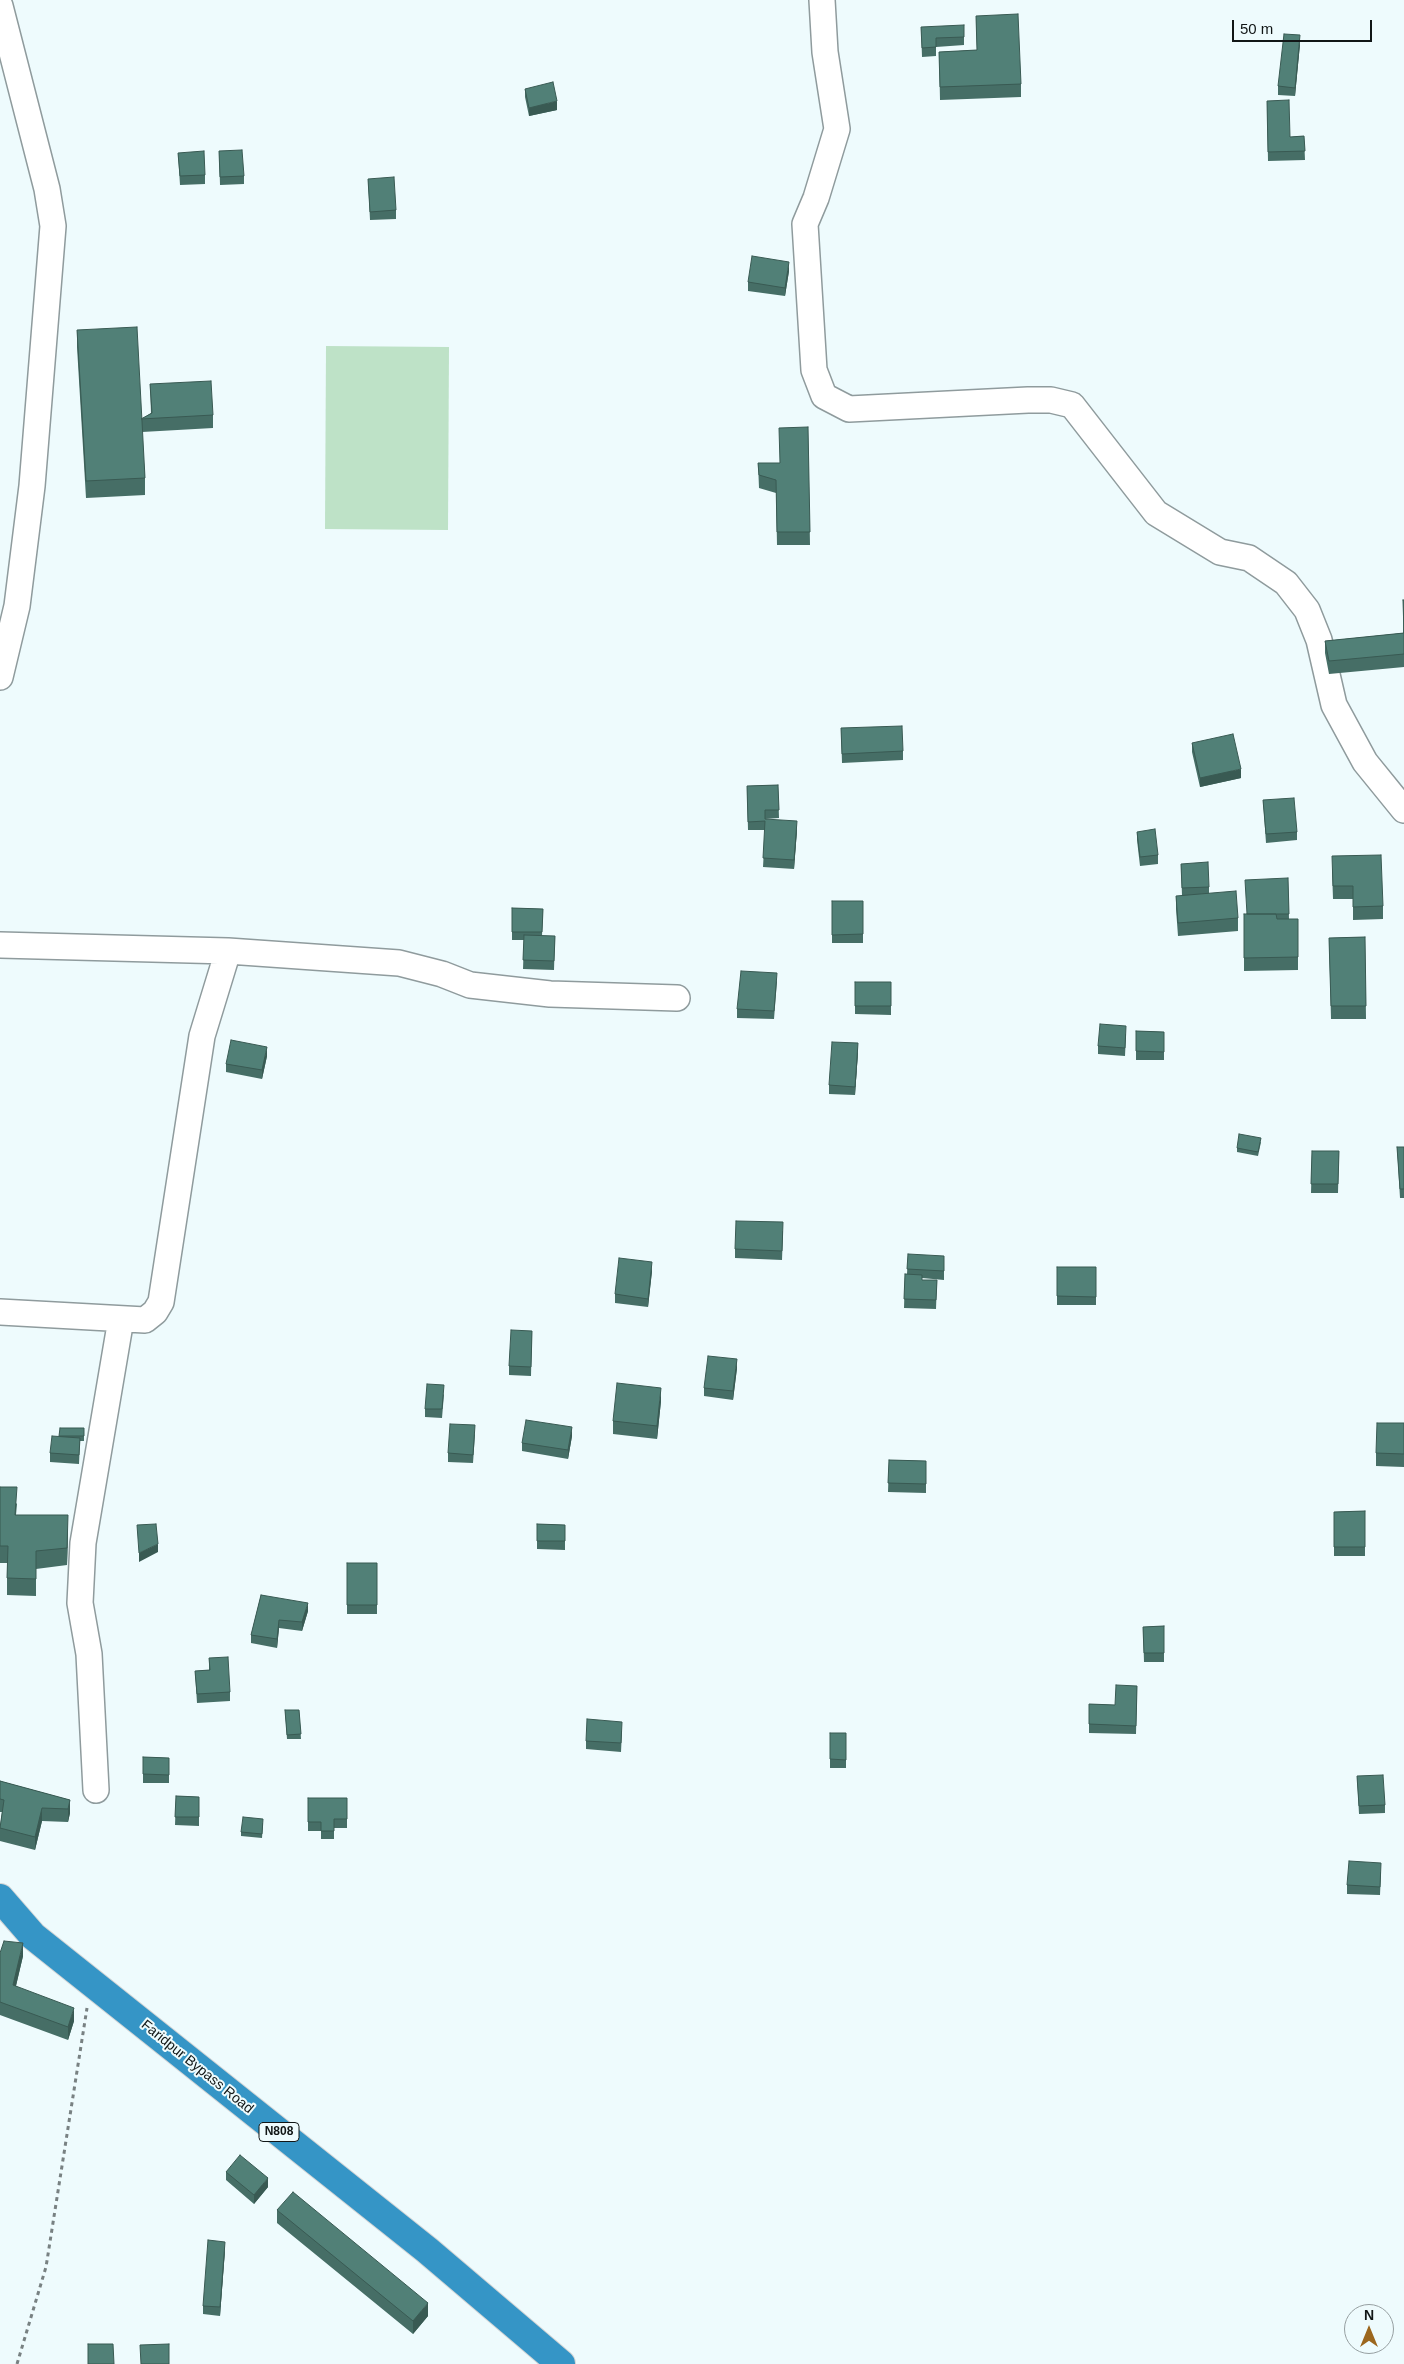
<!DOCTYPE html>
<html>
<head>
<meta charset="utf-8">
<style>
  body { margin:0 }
  #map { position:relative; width:1404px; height:2364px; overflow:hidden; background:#eefbfd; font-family:Helvetica,sans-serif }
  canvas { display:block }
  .north { position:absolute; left:1344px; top:2304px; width:50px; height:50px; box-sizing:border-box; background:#eefbfd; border:1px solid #969fa1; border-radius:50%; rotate:0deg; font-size:14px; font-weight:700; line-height:20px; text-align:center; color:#111616 }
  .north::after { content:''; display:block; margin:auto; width:18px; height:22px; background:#9c671e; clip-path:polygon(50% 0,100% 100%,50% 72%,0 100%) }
  .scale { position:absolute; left:1232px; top:20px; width:140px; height:22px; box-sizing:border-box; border:2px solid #111616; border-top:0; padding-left:6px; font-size:15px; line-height:18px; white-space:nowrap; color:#111616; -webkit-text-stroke:4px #eefbfd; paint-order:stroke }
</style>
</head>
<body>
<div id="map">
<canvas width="1404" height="2364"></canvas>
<div class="north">N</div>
<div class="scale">50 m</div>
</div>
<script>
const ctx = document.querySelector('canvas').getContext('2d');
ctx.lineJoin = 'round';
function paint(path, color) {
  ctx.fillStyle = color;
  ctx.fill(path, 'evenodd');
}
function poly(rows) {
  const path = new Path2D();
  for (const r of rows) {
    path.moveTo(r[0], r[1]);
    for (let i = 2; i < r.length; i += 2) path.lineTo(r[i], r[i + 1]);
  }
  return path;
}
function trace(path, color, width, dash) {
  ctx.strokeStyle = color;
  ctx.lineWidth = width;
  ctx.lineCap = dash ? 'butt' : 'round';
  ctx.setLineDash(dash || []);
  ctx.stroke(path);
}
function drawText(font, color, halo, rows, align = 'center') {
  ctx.font = font + ' Helvetica,sans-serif';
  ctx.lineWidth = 4;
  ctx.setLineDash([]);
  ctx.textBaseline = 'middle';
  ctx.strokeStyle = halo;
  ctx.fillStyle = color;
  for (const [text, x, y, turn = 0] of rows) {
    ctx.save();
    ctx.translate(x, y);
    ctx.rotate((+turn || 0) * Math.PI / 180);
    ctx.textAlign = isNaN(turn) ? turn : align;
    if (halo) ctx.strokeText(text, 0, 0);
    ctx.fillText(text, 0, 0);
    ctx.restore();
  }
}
const green = poly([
  [326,346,449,347,448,530,325,529]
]);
const path = poly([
  [17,2364,46,2267,87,2008]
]);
const minor = poly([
  [822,0,825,52,837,129,816,198,805,224,814,370,824,396,849,409,1028,400,1051,400,1072,405,1156,513,1220,552,1249,558,1286,583,1307,610,1319,640,1334,705,1365,762,1404,810],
  [0,6,47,189,53,226,32,486,17,606,0,677],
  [0,945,228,951,399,963,442,974,470,985,550,994,677,998],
  [0,1312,145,1320,155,1312,161,1302,202,1036,228,951],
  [96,1790,89,1654,80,1603,83,1543,121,1319]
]);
const highway = poly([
  [0,1898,33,1936,427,2250,561,2364]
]);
const wall = poly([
  [976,16,1021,84,1021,97,940,100,939,52,977,50],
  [921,27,964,37,964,45,936,47,936,56,922,57],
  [1300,44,1295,96,1278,95,1278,86],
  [525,89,557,110,529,116,525,97],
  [1267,101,1290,137,1304,136,1305,160,1268,161],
  [219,151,244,176,244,184,220,185],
  [178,153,205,175,205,184,180,185],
  [368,179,396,210,396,219,370,220],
  [789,271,785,296,748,291,748,282],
  [77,330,142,419,151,413,150,384,213,415,213,428,142,432,145,478,145,495,86,498,77,347],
  [808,427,810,545,777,545,776,493,759,488,758,463,780,463],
  [1404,600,1404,667,1329,674,1325,653,1325,641,1403,633],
  [841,728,903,751,903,760,842,763],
  [1192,743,1241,778,1200,787,1192,752],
  [778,785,779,818,765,819,797,830,794,869,763,867,765,830,748,830,747,786],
  [1263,800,1297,832,1297,840,1266,843],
  [1137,832,1158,855,1158,864,1140,866,1137,840],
  [1181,864,1209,887,1209,893,1238,918,1238,931,1178,936,1176,909,1176,896,1182,896],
  [1332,869,1383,906,1383,919,1353,920,1353,899,1333,899],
  [1288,878,1289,919,1298,919,1298,970,1244,971,1244,914,1246,914],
  [832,901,863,901,863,943,832,943],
  [512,908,543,909,542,936,555,936,554,970,523,969,524,940,512,940],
  [1365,937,1366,1019,1331,1019,1329,938],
  [777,981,774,1019,737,1018,737,1009],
  [855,982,891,982,891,1015,855,1014],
  [1136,1031,1164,1032,1164,1060,1136,1060],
  [1126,1034,1125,1056,1098,1054,1098,1046],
  [858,1052,855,1095,829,1094,829,1085],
  [267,1056,262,1079,226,1072,226,1064],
  [1261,1142,1258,1156,1237,1152,1237,1148],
  [1397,1147,1404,1147,1404,1198,1400,1198],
  [1312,1151,1339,1151,1338,1193,1311,1193],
  [783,1231,782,1260,735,1258,735,1249],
  [908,1254,944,1264,944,1280,922,1278,922,1280,937,1280,936,1309,904,1308,905,1274,907,1274],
  [1057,1267,1096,1267,1096,1305,1057,1305],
  [652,1271,648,1307,615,1303,615,1294],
  [532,1331,531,1376,509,1375,509,1366],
  [737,1368,733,1400,704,1396,704,1388],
  [444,1394,442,1418,425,1417,425,1409],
  [661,1401,657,1439,613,1434,613,1421],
  [1404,1423,1404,1467,1376,1466,1376,1453],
  [84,1428,84,1441,80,1441,79,1464,50,1462,50,1453,59,1436],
  [475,1434,473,1463,448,1462,448,1453],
  [572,1436,568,1459,522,1451,522,1443],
  [889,1460,926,1461,926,1493,888,1492],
  [0,1487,17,1504,16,1515,68,1532,67,1565,36,1569,36,1596,7,1595,7,1563,0,1563],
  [1365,1511,1365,1556,1334,1556,1334,1512],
  [537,1524,565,1525,565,1550,537,1549],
  [347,1563,377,1563,377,1614,347,1614],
  [261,1595,308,1611,302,1631,279,1628,277,1648,251,1643,251,1635],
  [1164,1626,1164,1662,1144,1662,1143,1627],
  [209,1658,230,1692,230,1701,197,1703,195,1671,209,1670],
  [1137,1686,1136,1734,1089,1733,1089,1704,1115,1705],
  [285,1710,299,1710,301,1739,287,1739],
  [622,1731,621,1752,586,1749,586,1741],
  [830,1733,846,1733,846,1768,830,1768],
  [143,1757,169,1758,169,1783,143,1783],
  [1357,1776,1385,1805,1385,1813,1359,1814],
  [0,1781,70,1800,70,1813,68,1822,42,1821,35,1850,0,1841,0,1827,2,1812,0,1812],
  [176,1796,199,1797,199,1826,175,1825],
  [308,1798,347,1798,347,1828,334,1828,334,1839,321,1839,321,1831,308,1831],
  [263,1823,262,1838,241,1836,241,1832],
  [1381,1872,1380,1895,1347,1894,1347,1885],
  [0,1953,23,1956,16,1986,74,2021,68,2040,0,2015],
  [226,2172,268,2187,254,2204,226,2180],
  [277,2210,428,2316,413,2334,277,2223],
  [225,2250,220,2316,203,2314,203,2306]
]);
const shadedWall = poly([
  [1300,35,1300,44,1295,96,1295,88],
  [557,101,557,110,529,116,529,108],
  [789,262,789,271,785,296,785,288],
  [1241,769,1241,778,1200,787,1200,778],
  [797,821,797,830,794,869,794,860],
  [858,1043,858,1052,855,1095,855,1087],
  [267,1047,267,1056,262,1079,262,1070],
  [652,1262,652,1271,648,1307,648,1299],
  [737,1359,737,1368,733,1400,733,1391],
  [661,1388,661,1401,657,1439,657,1426],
  [572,1427,572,1436,568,1459,568,1450],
  [68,1515,68,1532,67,1565,67,1548],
  [158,1544,158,1552,139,1562,139,1553],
  [308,1603,308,1611,302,1631,302,1622],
  [279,1620,279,1628,277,1648,277,1639],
  [70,1800,70,1813,68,1822,68,1809],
  [42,1808,42,1821,35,1850,35,1837],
  [23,1943,23,1956,13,1998,13,1985],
  [74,2008,74,2021,68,2040,68,2027],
  [268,2178,268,2187,254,2204,254,2195],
  [225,2242,225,2250,220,2316,220,2307],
  [428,2303,428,2316,413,2334,413,2321]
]);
const building = poly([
  [1018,14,1021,84,940,87,939,52,977,50,976,16,1018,14],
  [964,25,964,37,936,38,936,47,922,48,921,27,964,25],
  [1284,34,1300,35,1295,88,1278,86,1284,34],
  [553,82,557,101,529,108,525,89,553,82],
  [1289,100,1290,137,1304,136,1305,151,1268,152,1267,101,1289,100],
  [242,150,244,176,220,177,219,151,242,150],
  [204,151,205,175,180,176,178,153,204,151],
  [394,177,396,210,370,212,368,179,394,177],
  [752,256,789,262,785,288,748,282,752,256],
  [137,327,145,478,86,481,77,330,137,327],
  [211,381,213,415,141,419,152,413,150,384,211,381],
  [808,427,810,532,777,532,776,480,759,475,758,463,780,463,779,428,808,427],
  [1403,600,1404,600,1404,633,1403,600],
  [1404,633,1404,654,1329,661,1325,641,1404,633],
  [902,726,903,751,842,754,841,728,902,726],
  [1233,734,1241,769,1200,778,1192,743,1233,734],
  [778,785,779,810,765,810,765,819,797,821,794,860,763,858,765,821,748,822,747,786,778,785],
  [1294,798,1297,832,1266,834,1263,800,1294,798],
  [1155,829,1158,855,1140,857,1137,832,1155,829],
  [1381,855,1383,906,1353,907,1353,886,1333,886,1332,856,1381,855],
  [1208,862,1209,887,1182,888,1181,864,1208,862],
  [1288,878,1289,914,1247,914,1245,880,1288,878],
  [1236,891,1238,918,1178,923,1176,896,1236,891],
  [832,901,863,901,863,934,832,935,832,901],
  [512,908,543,909,542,932,512,932,512,908],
  [1244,914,1276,914,1277,919,1298,919,1298,957,1244,958,1244,914],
  [524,935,555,936,554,961,523,960,524,935],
  [1365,937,1366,1006,1331,1006,1329,938,1365,937],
  [741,971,777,973,774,1011,737,1009,741,971],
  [855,982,891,982,891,1006,855,1006,855,982],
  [1100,1024,1126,1026,1125,1048,1098,1046,1100,1024],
  [1136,1031,1164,1032,1164,1052,1136,1051,1136,1031],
  [231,1040,267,1047,262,1070,226,1064,231,1040],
  [832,1042,858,1043,855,1087,829,1085,832,1042],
  [1239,1134,1261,1138,1258,1152,1237,1148,1239,1134],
  [1397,1147,1404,1147,1404,1189,1400,1189,1397,1147],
  [1312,1151,1339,1151,1338,1184,1311,1184,1312,1151],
  [736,1221,783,1222,782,1251,735,1249,736,1221],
  [908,1254,944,1256,944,1271,907,1269,908,1254],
  [619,1258,652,1262,648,1299,615,1294,619,1258],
  [1057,1267,1096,1267,1096,1297,1057,1296,1057,1267],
  [905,1274,922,1275,922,1280,937,1280,936,1300,904,1299,905,1274],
  [511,1330,532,1331,531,1367,509,1366,511,1330],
  [708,1356,737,1359,733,1391,704,1388,708,1356],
  [617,1383,661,1388,657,1426,613,1421,617,1383],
  [427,1384,444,1385,442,1409,425,1409,427,1384],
  [526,1420,572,1427,568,1450,522,1443,526,1420],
  [1377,1423,1404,1423,1404,1454,1376,1453,1377,1423],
  [450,1424,475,1425,473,1455,448,1453,450,1424],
  [60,1428,84,1428,84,1436,59,1436,60,1428],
  [52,1436,80,1438,79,1455,50,1453,52,1436],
  [889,1460,926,1461,926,1484,888,1483,889,1460],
  [0,1487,17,1487,15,1515,68,1515,67,1548,36,1551,36,1579,7,1578,8,1546,0,1546,0,1487],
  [1365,1511,1365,1547,1334,1547,1334,1512,1365,1511],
  [156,1524,158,1544,139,1553,137,1525,156,1524],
  [537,1524,565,1525,565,1541,537,1541,537,1524],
  [347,1563,377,1563,377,1605,347,1605,347,1563],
  [261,1595,308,1603,302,1622,279,1620,277,1639,251,1635,261,1595],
  [1164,1626,1164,1653,1144,1653,1143,1627,1164,1626],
  [228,1657,230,1692,197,1694,195,1671,210,1670,209,1658,228,1657],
  [1116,1685,1137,1686,1136,1726,1089,1724,1089,1704,1115,1705,1116,1685],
  [285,1710,299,1710,301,1734,287,1735,285,1710],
  [587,1719,622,1722,621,1743,586,1741,587,1719],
  [830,1733,846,1733,846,1760,830,1759,830,1733],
  [143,1757,169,1758,169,1775,143,1774,143,1757],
  [1383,1775,1385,1805,1359,1806,1357,1776,1383,1775],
  [0,1781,70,1800,68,1809,42,1808,35,1837,0,1828,4,1800,0,1799,0,1781],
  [176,1796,199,1797,199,1817,175,1817,176,1796],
  [308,1798,347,1798,347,1819,334,1819,334,1831,321,1831,321,1822,308,1822,308,1798],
  [243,1817,263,1819,262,1834,241,1832,243,1817],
  [1349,1861,1381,1863,1380,1887,1347,1885,1349,1861],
  [4,1941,23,1943,13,1985,74,2008,68,2027,0,2002,0,1953,4,1941],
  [240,2155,268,2178,254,2195,226,2172,240,2155],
  [293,2192,428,2303,413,2321,277,2210,293,2192],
  [208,2240,225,2242,220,2307,203,2306,208,2240],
  [88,2344,113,2344,114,2364,88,2364,88,2344],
  [169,2344,169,2364,141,2364,140,2345,169,2344]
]);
const shields = [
  [279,2132,40]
];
const shieldNames = [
  ["N808",279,2132]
];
const streetNames = [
  ["Faridpur Bypass Road",197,2067,39]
];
paint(green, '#bee2c7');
trace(minor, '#8f9b9d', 28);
trace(highway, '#d4d5d5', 30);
trace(path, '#788182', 3, [4, 4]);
trace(minor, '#fff', 25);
trace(highway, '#3595c6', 28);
paint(wall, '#466e66');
paint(shadedWall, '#395a53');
paint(building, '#518077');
trace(building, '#395a53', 1);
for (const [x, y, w] of shields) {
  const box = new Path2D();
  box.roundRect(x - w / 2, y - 9.5, w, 19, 4);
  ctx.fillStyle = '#eefbfd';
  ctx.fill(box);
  trace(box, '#111616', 1);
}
drawText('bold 12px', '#111616', null, shieldNames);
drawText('14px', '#111616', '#eefbfd', streetNames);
</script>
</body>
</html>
